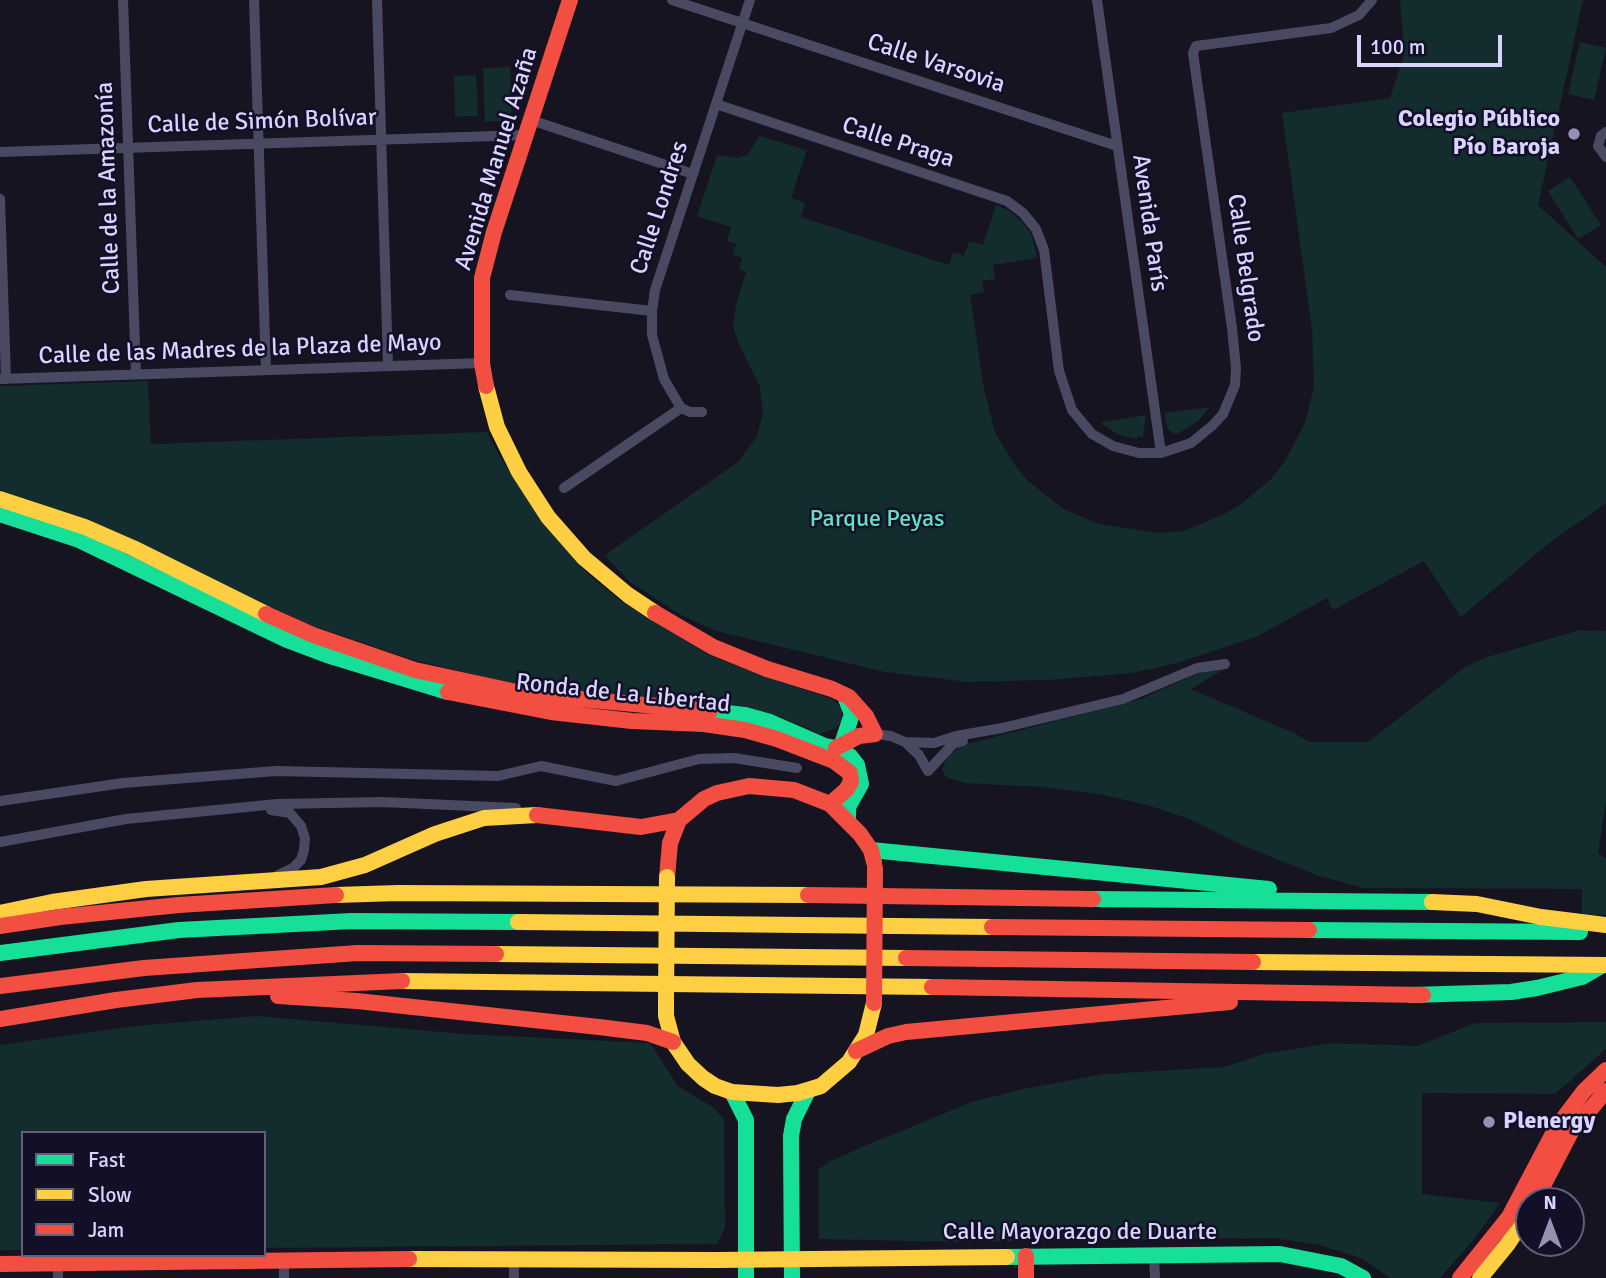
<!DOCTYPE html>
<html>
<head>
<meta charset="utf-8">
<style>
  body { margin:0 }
  #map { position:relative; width:1606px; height:1278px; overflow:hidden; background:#161421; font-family:Signika,sans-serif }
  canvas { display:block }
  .legend { position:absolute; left:21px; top:1131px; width:245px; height:126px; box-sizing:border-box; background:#130f26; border:2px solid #625e7d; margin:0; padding:9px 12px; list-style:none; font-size:21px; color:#d9d4ff }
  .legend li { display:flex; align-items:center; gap:14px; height:35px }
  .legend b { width:35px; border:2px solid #625e7d }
  .north { position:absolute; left:1515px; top:1187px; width:70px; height:70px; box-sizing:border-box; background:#130f26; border:2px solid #625e7d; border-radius:50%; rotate:0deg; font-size:19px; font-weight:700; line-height:28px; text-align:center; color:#d9d4ff }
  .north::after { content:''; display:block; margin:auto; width:24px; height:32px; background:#9591b1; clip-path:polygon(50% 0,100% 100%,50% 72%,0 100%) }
  .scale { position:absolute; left:1357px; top:35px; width:145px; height:32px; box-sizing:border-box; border:4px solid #d9d4ff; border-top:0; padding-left:9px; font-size:21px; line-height:24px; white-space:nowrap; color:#d9d4ff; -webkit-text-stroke:5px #130f26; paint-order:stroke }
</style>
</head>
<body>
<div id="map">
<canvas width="1606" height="1278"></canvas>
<ul class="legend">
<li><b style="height:9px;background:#16e098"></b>Fast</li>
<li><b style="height:9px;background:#ffcf43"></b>Slow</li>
<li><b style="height:9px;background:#f24e42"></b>Jam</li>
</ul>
<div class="north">N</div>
<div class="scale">100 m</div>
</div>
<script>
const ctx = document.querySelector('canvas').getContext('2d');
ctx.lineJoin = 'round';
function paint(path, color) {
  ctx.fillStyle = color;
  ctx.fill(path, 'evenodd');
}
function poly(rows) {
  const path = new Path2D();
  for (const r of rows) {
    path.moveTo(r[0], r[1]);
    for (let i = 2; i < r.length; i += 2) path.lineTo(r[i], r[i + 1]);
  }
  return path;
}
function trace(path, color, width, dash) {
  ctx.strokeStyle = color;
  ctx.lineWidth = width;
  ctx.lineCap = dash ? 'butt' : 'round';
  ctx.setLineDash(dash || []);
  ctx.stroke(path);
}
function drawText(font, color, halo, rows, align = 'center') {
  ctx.font = font + ' Signika,sans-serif';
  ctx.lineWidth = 5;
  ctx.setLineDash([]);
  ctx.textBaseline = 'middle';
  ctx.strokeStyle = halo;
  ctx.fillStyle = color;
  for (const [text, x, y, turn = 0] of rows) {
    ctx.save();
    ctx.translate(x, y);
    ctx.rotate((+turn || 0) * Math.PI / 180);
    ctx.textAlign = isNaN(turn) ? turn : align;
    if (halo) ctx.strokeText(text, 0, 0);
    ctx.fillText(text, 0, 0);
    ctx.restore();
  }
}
const green = poly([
  [1400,0,1583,0,1538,205,1606,267,1606,503,1548,544,1461,617,1424,561,1333,610,1327,598,1258,636,1177,663,1132,673,1048,680,968,682,885,672,716,631,681,615,630,582,605,555,738,462,757,436,763,413,760,387,738,342,733,326,736,305,746,272,739,269,742,258,733,255,736,244,727,241,731,227,697,216,717,155,738,158,747,155,760,136,807,150,791,198,805,203,801,217,949,265,953,252,964,256,969,241,983,245,996,205,1010,211,1024,224,1032,236,1037,258,993,265,995,279,982,281,984,292,970,295,984,389,995,432,1014,464,1026,479,1062,508,1098,524,1159,533,1184,531,1224,514,1241,504,1271,479,1285,461,1305,423,1314,387,1312,329,1282,113,1390,98,1404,55],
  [1580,42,1606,48,1594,100,1568,94],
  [510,67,512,121,485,122,483,68],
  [476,75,478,116,455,117,454,76],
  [1570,177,1601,225,1578,239,1548,191],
  [148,381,151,444,487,432,497,452,545,525,588,574,622,602,709,655,765,677,833,699,842,709,841,721,836,728,820,734,778,716,739,705,559,691,511,683,417,661,313,626,232,590,109,529,0,490,0,386],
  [1210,407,1198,421,1179,433,1174,434,1168,429,1164,413],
  [1146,415,1143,437,1138,436,1137,439,1117,434,1100,422],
  [1580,630,1606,631,1606,802,1598,853,1606,859,1606,915,1582,915,1582,889,1364,888,1319,876,1246,847,1192,820,1147,805,1099,794,1043,787,966,783,948,778,944,775,942,769,948,756,963,745,1141,699,1203,671,1223,670,1191,689,1296,734,1309,742,1368,742,1465,667,1484,658],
  [257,1016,465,1034,650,1043,678,1086,714,1108,724,1119,725,1228,717,1244,264,1248,264,1133,23,1133,23,1250,0,1250,0,1045,134,1026],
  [1606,1022,1606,1049,1555,1094,1422,1093,1422,1194,1500,1203,1475,1238,1440,1278,1390,1278,1361,1258,1319,1245,1274,1238,957,1242,819,1239,818,1170,829,1162,862,1147,972,1102,1023,1089,1104,1074,1224,1067,1267,1053,1333,1043,1417,1046,1475,1023]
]);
const street = poly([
  [123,0,136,374],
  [254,0,266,370],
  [377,0,388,365],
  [672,0,1117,146],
  [1097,0,1161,453],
  [716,104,1007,201,1023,213,1036,229,1044,250,1059,371,1072,410,1092,434,1113,446,1139,453,1161,453,1191,443,1213,425,1223,414,1235,385,1236,368,1232,328,1193,53,1196,46,1331,28,1359,15,1372,0],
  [531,120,693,174],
  [1606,132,1601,136,1598,146,1606,157],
  [0,152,526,135],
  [0,199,6,379],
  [510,295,652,311],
  [0,379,482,363],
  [702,412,690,412,681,408,664,379,652,335,652,311,655,290,750,0],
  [564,488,681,408],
  [875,734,891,736,905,742,919,755,928,771,953,744,963,741],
  [905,742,934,743,956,736,1002,728,1123,699,1197,668,1225,664],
  [0,801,123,783,276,771,498,776,541,766,616,781,699,759,734,758,797,768],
  [271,810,290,813,301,826,305,838,304,850,301,860,293,868,278,875],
  [0,842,126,819,277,804,382,802,516,808],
  [1154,1256,1155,1278],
  [284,1259,284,1278],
  [58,1278,58,1264],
  [514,1278,514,1260]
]);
const fast = poly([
  [0,514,79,540,287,640,327,655,448,692],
  [710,711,745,715,770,722,825,746,836,748,850,756,857,765,861,784,848,807,848,821],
  [842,744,852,714,846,699],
  [871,850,1269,889],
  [1093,899,1432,902],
  [1309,930,1580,932],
  [0,953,179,930,352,921,518,922],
  [1411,995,1511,992,1537,988,1582,977,1603,965],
  [732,1092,746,1120,746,1278],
  [1007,1257,1280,1254,1341,1266,1363,1278],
  [792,1278,791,1136,794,1119,808,1091]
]);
const slow = poly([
  [486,386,497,427,519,472,548,517,584,558,628,595,655,613],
  [0,499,85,527,133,548,266,614],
  [336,895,398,893,808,895],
  [1432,902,1477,904,1541,917,1606,925],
  [0,913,52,902,146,889,321,877,365,865,435,834,484,818,537,815],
  [518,922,992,927],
  [496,954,906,958],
  [1253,962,1606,965],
  [402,981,932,987],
  [666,1001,666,1016,673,1042,688,1064,703,1078,715,1086,732,1092,778,1095,798,1093,821,1086,849,1062,866,1035,874,1003],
  [409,1259,717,1260,1007,1257],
  [1480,1278,1507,1245,1529,1212]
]);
const jam = poly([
  [486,386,482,363,482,278,494,232,570,0],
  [655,613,713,647,767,669,832,689,849,697,866,716,875,734,859,736,836,748],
  [266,614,313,635,415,670,526,694,710,711],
  [448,692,551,712,632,721,704,724,745,730,777,739,834,761,850,773,851,782,846,790,830,804],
  [537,815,641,827,679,820],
  [667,877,670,843,679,820,704,799,717,793,749,786,794,790,830,804,860,834,871,850,874,862],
  [808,895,1093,899],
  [0,926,60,917,179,905,336,895],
  [992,927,1309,930],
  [906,958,1253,962],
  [0,986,144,968,358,953,496,954],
  [932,987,1423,995],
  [278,996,357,1001,599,1027,647,1033,673,1042],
  [0,1019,116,1000,197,990,402,981],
  [856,1051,888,1036,906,1032,1230,1002],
  [1535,1201,1571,1132,1606,1091],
  [1026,1256,1026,1278],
  [0,1264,409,1259],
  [1460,1278,1509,1217,1556,1128,1584,1091,1606,1070]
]);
const slowBridge = poly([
  [666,1001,667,877]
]);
const jamBridge = poly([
  [874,1003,875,868]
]);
const markers = [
  [1574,134,7,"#9591b1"],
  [1489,1122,7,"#9591b1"]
];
const streetNames = [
  ["Calle Varsovia",936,64,18],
  ["Calle de Simón Bolívar",262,122,-2],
  ["Calle Praga",898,143,18],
  ["Avenida Manuel Azaña",497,159,-73],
  ["Calle de la Amazonía",109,188,-92],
  ["Calle Londres",660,208,-72],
  ["Avenida París",1149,223,82],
  ["Calle Belgrado",1245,268,82],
  ["Calle de las Madres de la Plaza de Mayo",240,350,-2],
  ["Ronda de La Libertad",623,694,6],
  ["Calle Mayorazgo de Duarte",1080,1233]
];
const poiNames = [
  ["Colegio Público",1560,120],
  ["Pío Baroja",1560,148],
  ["Plenergy",1503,1122,"left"]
];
const parkNames = [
  ["Parque Peyas",877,520]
];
paint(green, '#132c2d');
trace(street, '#4a4962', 10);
trace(fast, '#16e098', 16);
trace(slow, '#ffcf43', 16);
trace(jam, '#f24e42', 16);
trace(slowBridge, '#ffcf43', 16);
trace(jamBridge, '#f24e42', 16);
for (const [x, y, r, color] of markers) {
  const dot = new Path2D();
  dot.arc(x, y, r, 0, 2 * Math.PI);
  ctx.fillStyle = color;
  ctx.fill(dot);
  trace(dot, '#130f26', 2.5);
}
drawText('24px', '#d9d4ff', '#130f26', streetNames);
drawText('bold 24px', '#d9d4ff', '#130f26', poiNames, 'right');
drawText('24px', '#5fe0c0', '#130f26', parkNames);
</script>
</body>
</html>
